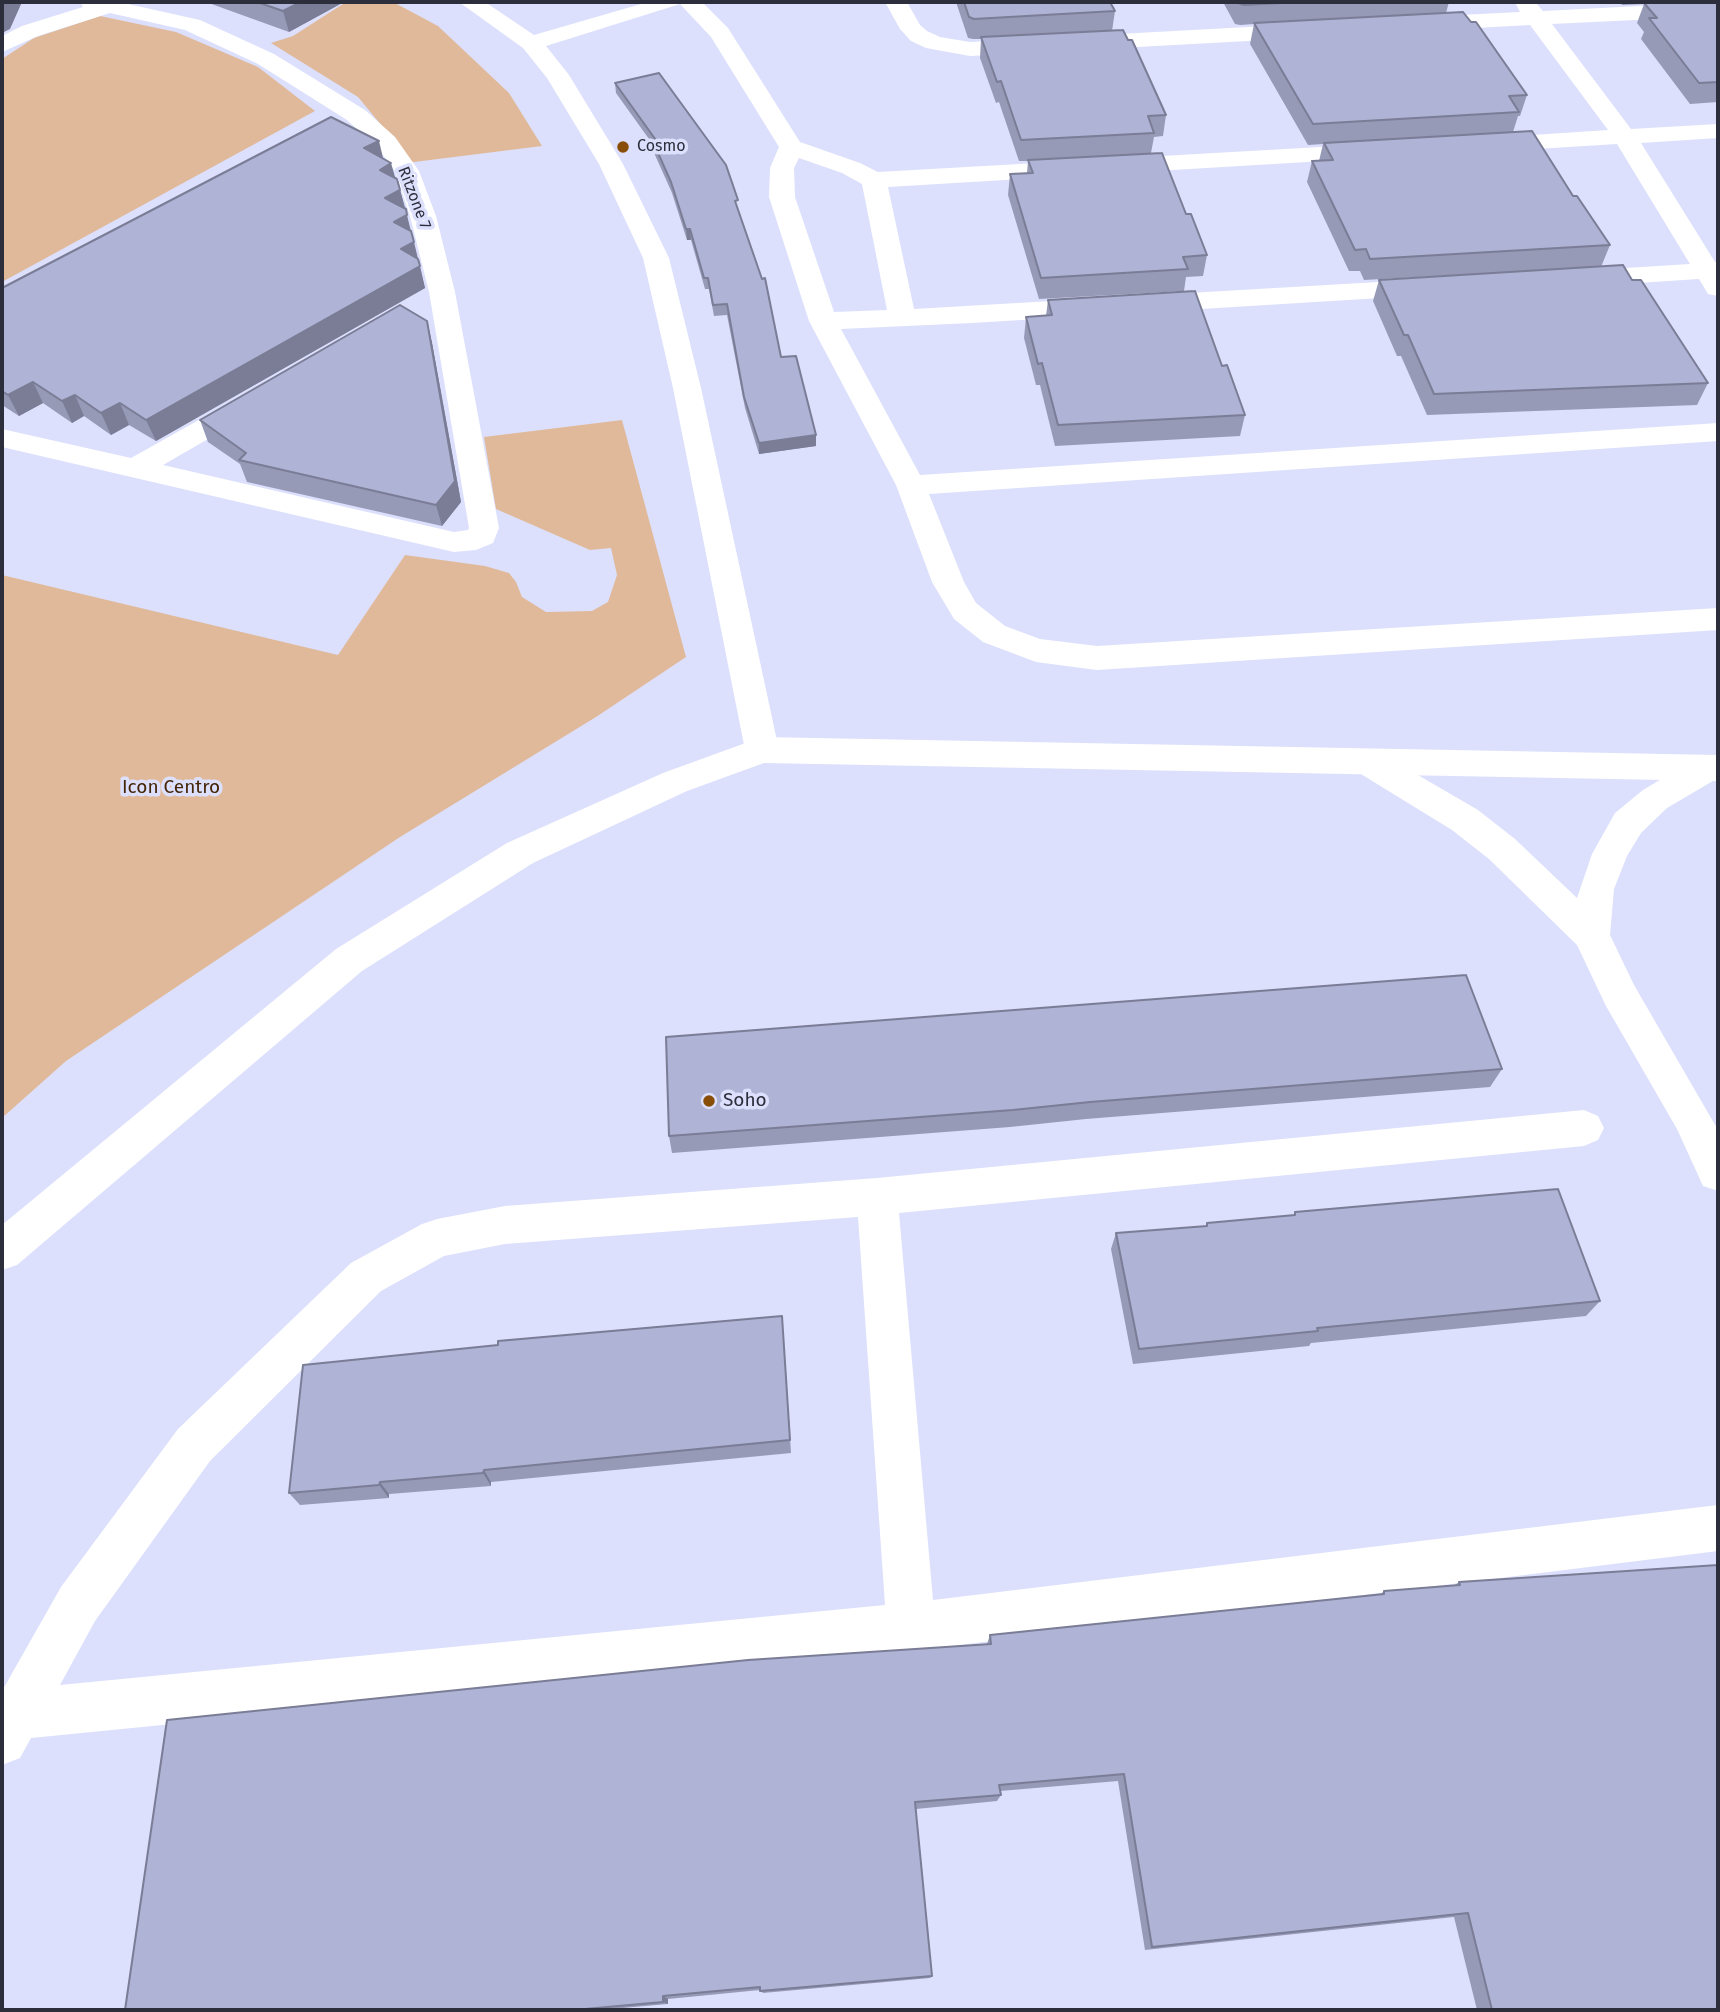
<!DOCTYPE html>
<html>
<head>
<meta charset="utf-8">
<style>
  body { margin:0 }
  #map { position:relative; width:1720px; height:2012px; overflow:hidden; background:#dce0fc; font-family:"Fira Sans",sans-serif }
  canvas { display:block }
  .frame { position:absolute; inset:0; border:4px solid #2d2e3c; pointer-events:none }
</style>
</head>
<body>
<div id="map">
<canvas width="1720" height="2012"></canvas>
<div class="frame"></div>
</div>
<script>
const ctx = document.querySelector('canvas').getContext('2d');
ctx.lineJoin = 'round';
function paint(path, color) {
  ctx.fillStyle = color;
  ctx.fill(path, 'evenodd');
}
function poly(rows) {
  const path = new Path2D();
  for (const r of rows) {
    path.moveTo(r[0], r[1]);
    for (let i = 2; i < r.length; i += 2) path.lineTo(r[i], r[i + 1]);
  }
  return path;
}
function trace(path, color, width, dash) {
  ctx.strokeStyle = color;
  ctx.lineWidth = width;
  ctx.lineCap = dash ? 'butt' : 'round';
  ctx.setLineDash(dash || []);
  ctx.stroke(path);
}
function drawText(font, color, halo, rows, align = 'center') {
  ctx.font = font + ' "Fira Sans",sans-serif';
  ctx.lineWidth = 7;
  ctx.setLineDash([]);
  ctx.textBaseline = 'middle';
  ctx.strokeStyle = halo;
  ctx.fillStyle = color;
  for (const [text, x, y, turn = 0] of rows) {
    ctx.save();
    ctx.translate(x, y);
    ctx.rotate((+turn || 0) * Math.PI / 180);
    ctx.textAlign = isNaN(turn) ? turn : align;
    if (halo) ctx.strokeText(text, 0, 0);
    ctx.fillText(text, 0, 0);
    ctx.restore();
  }
}
const green = poly([
  [346,2,393,2,438,26,509,93,542,146,406,163,392,138,358,97,271,43,293,36],
  [100,16,176,32,258,67,315,111,2,282,2,59,34,38],
  [622,420,686,657,596,717,400,837,66,1061,2,1118,2,575,338,655,405,555,485,566,509,573,516,582,522,597,546,612,592,611,608,602,617,575,611,548,590,550,496,509,484,437]
]);
const minor = poly([
  [80,2,119,2,200,20,274,54,365,110,395,137,419,171,436,216,455,292,499,528,493,543,476,550,454,552,2,447,2,429,131,458,240,397,250,394,260,397,264,403,260,409,163,465,454,532,468,530,469,528,429,292,410,216,395,171,377,147,347,120,258,64,185,30,110,13,38,36,2,52,2,36,22,26,83,7,80,2],
  [459,2,485,2,534,35,648,2,702,2,728,28,800,142,860,163,878,172,1374,144,1383,146,1386,151,1383,156,1374,158,888,187,914,309,1430,279,1440,281,1443,287,1440,293,1430,295,972,323,841,329,920,475,1718,423,1718,441,929,494,964,582,976,603,1005,626,1040,639,1097,646,1718,608,1718,630,1097,670,1036,662,983,642,954,619,932,582,896,485,809,321,769,197,770,168,779,147,711,37,680,4,546,46,569,75,623,164,669,258,701,388,779,750,774,759,762,763,750,759,745,750,673,388,643,258,599,164,547,78,523,48,459,2],
  [799,158,842,173,862,184,887,310,834,312,795,197,794,168,799,158],
  [885,2,907,2,920,25,927,31,940,37,970,42,1304,24,1312,26,1315,31,1312,36,1304,38,970,56,926,48,911,41,900,29,885,2],
  [1515,2,1535,2,1543,11,1718,2,1718,16,1552,24,1631,129,1718,124,1718,138,1641,143,1715,262,1718,262,1718,296,1708,294,1699,279,1577,287,1568,285,1564,279,1568,273,1577,271,1690,264,1617,144,1487,152,1478,150,1475,145,1478,140,1487,138,1608,130,1530,25,1420,31,1412,29,1409,24,1412,19,1420,17,1520,12,1515,2],
  [1368,749,1380,753,1478,810,1515,839,1577,898,1592,854,1615,813,1643,790,1695,759,1707,755,1718,759,1718,778,1667,808,1641,833,1627,856,1614,889,1610,935,1634,985,1718,1130,1718,1191,1703,1186,1677,1129,1606,1006,1577,945,1489,859,1452,830,1356,771,1351,762,1356,753,1368,749],
  [1584,1110,1598,1116,1604,1128,1598,1140,1584,1146,899,1213,933,1600,1718,1505,1718,1551,911,1651,31,1738,20,1758,2,1765,2,1691,61,1587,178,1429,351,1263,422,1224,437,1219,505,1206,877,1178,1584,1110],
  [858,1217,885,1605,60,1685,95,1621,210,1461,381,1291,444,1256,505,1244,858,1217]
]);
const tertiary = poly([
  [762,737,1718,755,1718,781,764,763,687,791,533,863,362,971,17,1265,2,1270,2,1225,336,949,507,843,663,773,762,737]
]);
const wall = poly([
  [206,2,344,2,289,32],
  [956,2,1110,2,1115,11,1112,31,1128,40,1166,115,1163,136,1154,137,1151,153,1186,214,1207,255,1203,276,1186,277,1184,291,1039,299,1008,195,1010,174,1027,173,1028,161,1019,161,999,102,996,103,980,58,981,39,973,39,968,38],
  [1223,2,1449,2,1446,13,1471,22,1527,95,1520,116,1518,116,1513,132,1573,196,1610,245,1601,267,1364,280,1360,271,1349,271,1307,182,1312,161,1319,161,1323,144,1308,145,1250,44,1254,24,1240,25,1235,24],
  [1620,2,1718,2,1718,102,1690,104,1641,39,1644,32,1637,23,1644,4,1622,5],
  [615,83,739,211,781,357,816,446,759,454,745,408,727,315,714,316,709,289,705,289,691,240,687,240,672,193,655,155,654,146,616,93],
  [383,158,395,178,400,190,425,288,156,441,129,425,111,435,84,416,72,423,43,403,19,416,2,405,2,288],
  [1379,280,1632,280,1708,383,1697,405,1427,415,1401,356,1397,356,1373,301],
  [1048,300,1222,366,1245,415,1240,436,1055,446,1040,385,1036,385,1024,338,1026,317,1046,316],
  [427,321,432,343,461,502,442,526,247,482,240,464,208,442,200,420],
  [666,1037,1502,1069,1490,1087,1086,1119,1010,1127,672,1153,669,1136],
  [1295,1212,1600,1301,1586,1316,1311,1343,1309,1346,1133,1364,1111,1249,1116,1233,1205,1226,1207,1223,1293,1215],
  [782,1316,791,1453,491,1482,491,1486,389,1494,389,1498,300,1505,289,1493],
  [1459,1582,1718,2010,1477,2010,1454,1917,1145,1950,1118,1781,1000,1791,1001,1795,997,1801,916,1809,932,1976,930,1978,763,1993,760,1990,668,1999,668,2004,600,2010,125,2010,987,1644,990,1635,1380,1595,1384,1591,1455,1585]
]);
const shadedWall = poly([
  [4,2,22,2,10,29,4,32,2,26,2,7],
  [301,2,344,2,289,32,283,11],
  [379,141,384,162,364,148],
  [391,163,397,184,380,170],
  [400,190,406,211,385,198],
  [407,215,412,236,394,222],
  [686,229,690,229,691,240,687,240],
  [414,242,419,263,401,249],
  [420,266,425,288,156,441,146,420],
  [427,321,432,343,461,502,442,526,436,505],
  [33,382,43,403,19,416,8,395],
  [75,395,84,416,72,423,62,401],
  [120,403,129,425,111,435,101,413],
  [816,435,816,446,759,454,759,443],
  [484,1470,491,1482,491,1486,483,1473],
  [380,1482,389,1494,389,1498,379,1485],
  [663,1996,668,1999,668,2004,663,2002]
]);
const building = poly([
  [257,2,301,2,283,11,257,2],
  [964,2,1110,2,1115,11,974,19,969,17,964,2],
  [1237,2,1299,2,1244,5,1238,3,1237,2],
  [1659,2,1718,2,1718,82,1699,83,1649,18,1657,18,1644,3,1659,2],
  [1463,12,1471,22,1476,22,1527,95,1509,96,1519,112,1313,124,1254,23,1463,12],
  [1123,30,1128,40,1132,40,1166,115,1148,116,1154,133,1021,140,1001,81,997,82,981,37,1123,30],
  [659,73,726,165,738,200,735,201,762,279,765,278,781,357,796,356,816,435,759,443,744,397,727,304,713,305,708,278,704,278,690,229,686,229,671,182,654,144,658,143,615,83,659,73],
  [331,117,379,141,364,148,391,163,380,170,397,179,400,190,385,198,406,209,407,215,394,222,411,231,414,242,401,249,418,259,420,266,146,420,120,403,101,413,75,395,62,401,33,382,8,395,2,391,2,288,331,117],
  [1532,131,1573,196,1577,196,1610,245,1370,259,1366,249,1355,250,1312,161,1333,160,1324,143,1532,131],
  [1162,153,1186,214,1191,214,1207,255,1183,257,1188,269,1041,278,1010,174,1033,173,1028,160,1162,153],
  [1623,265,1632,280,1641,280,1708,383,1434,394,1408,335,1404,335,1379,280,1623,265],
  [1195,291,1222,366,1227,365,1245,415,1058,425,1042,363,1038,364,1026,317,1052,315,1048,300,1195,291],
  [400,305,427,321,455,481,436,505,239,460,246,453,200,420,400,305],
  [1466,975,1502,1069,1090,1102,1013,1110,669,1136,666,1037,1466,975],
  [1558,1189,1600,1301,1317,1328,1318,1331,1139,1349,1116,1233,1207,1226,1207,1223,1295,1215,1295,1212,1558,1189],
  [782,1316,790,1440,484,1470,483,1473,380,1482,379,1485,289,1493,303,1365,498,1345,498,1341,782,1316],
  [1718,1565,1718,2010,1492,2010,1468,1913,1152,1947,1124,1774,999,1785,1001,1795,915,1802,932,1976,760,1991,760,1987,663,1996,663,2002,574,2010,125,2010,167,1720,748,1660,991,1644,990,1635,1384,1594,1384,1591,1460,1585,1459,1582,1718,1565]
]);
const markers = [
  [623,147,7,"#884d07"],
  [709,1101,7,"#884d07"]
];
const farPoinames = [
  ["Cosmo",637,147]
];
const farStreetnames = [
  ["Ritzone 7",414,198,69]
];
const parkNames = [
  ["Icon Centro",171,788]
];
const poiNames = [
  ["Soho",723,1101]
];
paint(green, '#e0b99a');
paint(minor, '#fff');
paint(tertiary, '#fff');
paint(wall, '#969ab7');
paint(shadedWall, '#7a7d95');
paint(building, '#afb3d5');
trace(building, '#7a7d95', 2);
for (const [x, y, r, color] of markers) {
  const dot = new Path2D();
  dot.arc(x, y, r, 0, 2 * Math.PI);
  ctx.fillStyle = color;
  ctx.fill(dot);
  trace(dot, '#dce0fc', 2.5);
}
drawText('16px', '#2d2e3c', '#dce0fc', farPoinames, 'left');
drawText('16px', '#2d2e3c', '#dce0fc', farStreetnames);
drawText('19px', '#442505', '#dce0fc', parkNames);
drawText('19px', '#2d2e3c', '#dce0fc', poiNames, 'left');
</script>
</body>
</html>
